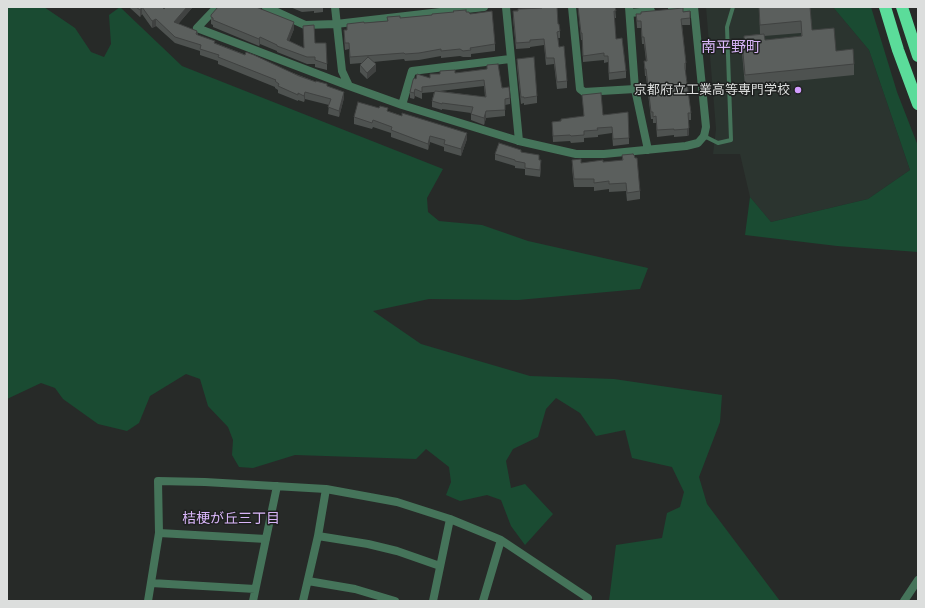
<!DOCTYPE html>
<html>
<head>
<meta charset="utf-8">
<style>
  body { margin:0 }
  #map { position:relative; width:925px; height:608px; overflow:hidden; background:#272a28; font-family:"Noto Sans",sans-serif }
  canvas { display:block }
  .frame { position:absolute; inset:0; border:8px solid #dcdedd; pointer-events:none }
</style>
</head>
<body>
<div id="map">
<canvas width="925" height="608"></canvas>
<div class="frame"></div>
</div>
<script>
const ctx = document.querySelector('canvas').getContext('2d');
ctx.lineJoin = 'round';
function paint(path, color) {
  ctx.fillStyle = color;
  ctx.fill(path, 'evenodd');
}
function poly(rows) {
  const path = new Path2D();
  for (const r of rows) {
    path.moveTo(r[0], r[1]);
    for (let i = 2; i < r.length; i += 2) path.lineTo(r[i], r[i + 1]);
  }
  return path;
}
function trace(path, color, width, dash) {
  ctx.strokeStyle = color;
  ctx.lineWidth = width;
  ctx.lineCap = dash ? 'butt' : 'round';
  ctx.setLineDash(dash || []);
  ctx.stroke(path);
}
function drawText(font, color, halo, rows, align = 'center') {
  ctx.font = font + ' "Noto Sans","Noto Sans JP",sans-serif';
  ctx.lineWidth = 3;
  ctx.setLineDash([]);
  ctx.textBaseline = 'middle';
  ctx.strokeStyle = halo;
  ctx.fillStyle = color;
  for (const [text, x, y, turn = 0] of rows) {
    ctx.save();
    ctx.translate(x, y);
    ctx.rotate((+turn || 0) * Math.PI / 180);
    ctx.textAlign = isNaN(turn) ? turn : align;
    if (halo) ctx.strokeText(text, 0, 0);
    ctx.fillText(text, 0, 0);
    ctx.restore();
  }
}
const built = poly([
  [706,7,833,7,869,50,910,170,868,199,771,222,750,197,740,154,713,154,716,129]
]);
const green = poly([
  [7,7,44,7,75,28,91,52,104,57,111,44,109,15,120,7,182,66,443,169,427,198,428,212,439,221,482,225,528,241,648,268,640,289,518,300,429,299,373,311,421,344,530,376,614,379,722,395,720,422,699,477,707,504,780,601,609,601,616,545,662,538,667,513,680,507,684,492,672,467,632,458,625,430,596,436,580,413,556,398,546,409,538,437,513,449,506,461,511,488,525,484,553,514,525,545,511,526,501,500,487,495,460,501,446,495,451,482,449,467,426,449,416,459,295,455,253,468,239,467,232,455,233,440,228,427,208,406,200,379,186,374,150,396,139,423,127,431,98,424,63,399,55,388,41,383,7,399],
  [833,7,871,7,897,92,918,146,918,252,837,246,745,235,750,197,771,222,868,199,910,170,869,50]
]);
const service = poly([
  [704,136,718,143,731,140,727,27,733,7]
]);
const minor = poly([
  [217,7,197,28,349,86],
  [266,7,305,25,336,24,484,7],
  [335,7,342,71,349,86,402,105,519,141,576,154,604,154,686,146,698,143,704,136],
  [506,7,519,141],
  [572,7,580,89,584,92,635,89],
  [629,7,635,89,648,150],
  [672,9,691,7],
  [630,13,651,11],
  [402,105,412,71,510,59],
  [159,533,266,539],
  [318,536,368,544,397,551,440,566],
  [308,581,355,589,395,601],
  [151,583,255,589],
  [148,601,159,533,158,481,205,482,326,489,397,502,450,519,501,540,588,598,587,601],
  [253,601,277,486],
  [303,601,318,536,326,489],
  [433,601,450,519],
  [483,601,501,540]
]);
const tertiary = poly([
  [694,7,706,127,704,136],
  [904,601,918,580]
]);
const motorway = poly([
  [885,7,898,50,918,104],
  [902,7,918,56]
]);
const wall = poly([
  [130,7,160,7,164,9,192,7,192,8,178,24,197,31,198,35,215,43,327,86,344,98,339,117,328,114,329,105,305,99,304,102,298,100,298,101,278,93,278,90,275,88,275,87,218,64,218,61,200,55,200,51,175,43,156,26,152,28,142,14,140,17,130,8],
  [257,7,294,29,289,41,304,48,303,26,315,43,327,64,327,70,315,67,315,64,307,64,277,52,277,51,260,44,259,46,213,27,213,25,211,24,211,15],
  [290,7,323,7,323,12,314,13,314,11,302,12],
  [578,7,615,7,616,18,614,18,616,39,626,71,626,78,609,80,608,62,604,63,604,60,583,62,582,40,581,40],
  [759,7,810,7,812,30,836,51,854,64,854,75,745,86,742,53,742,42,744,42,744,36,760,34],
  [801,33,801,36,765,40,764,36],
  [542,8,558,24,560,31,560,38,558,38,559,47,567,81,567,88,557,89,554,64,546,65,544,45,530,47,530,48,516,49,513,18,513,11],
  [466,12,470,14,495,44,495,51,471,54,471,57,463,57,460,56,441,58,441,56,419,60,405,61,404,59,373,62,376,71,367,79,360,72,360,65,362,63,350,64,349,49,345,50,344,37,344,30,347,30,347,24,387,21,400,18],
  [683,12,690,18,690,25,682,25,686,63,686,70,685,70,691,113,691,120,688,120,689,135,687,136,674,137,674,135,657,137,656,123,653,123,653,119,651,119,646,76,645,76,644,61,646,61,644,44,642,44,641,28,637,28,636,14],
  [517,59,537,96,537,103,524,105,524,103,521,104,517,66],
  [487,65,510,98,510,104,505,105,505,116,486,118,484,125,471,120,471,113,442,109,442,110,432,107,432,101,434,92,422,93,422,99,415,96,414,99,410,98,410,92,416,79,430,78,455,73,487,69],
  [484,86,485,97,440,91],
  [582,95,603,115,629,138,629,144,613,146,612,133,598,135,598,137,584,138,584,142,571,143,570,141,553,142,552,122,584,117],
  [388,111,467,139,461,156,444,151,444,147,430,142,428,150,391,137,391,133,373,127,372,129,354,124,354,117],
  [521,152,539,160,541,166,540,177,525,175,525,169,515,168,515,166,495,160,495,154],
  [622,155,640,191,640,199,627,201,626,191,609,192,609,189,594,191,594,187,574,187,572,168,572,160,581,163,603,162,622,161]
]);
const shadedWall = poly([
  [142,7,142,14,140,17,140,10],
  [187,7,192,7,192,8,174,29,174,22],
  [156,19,156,26,152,28,152,21],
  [294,22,294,29,287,47,287,40],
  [260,37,260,44,259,46,259,39],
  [376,64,376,71,367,79,367,73],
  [415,89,415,96,414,99,414,93],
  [305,92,305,99,304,102,304,96],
  [344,92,344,98,339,117,339,111],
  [486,111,486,118,484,125,484,118],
  [689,128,689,135,687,136,687,129],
  [467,133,467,139,461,156,461,149],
  [430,136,430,142,428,150,428,144],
  [541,160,541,166,540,177,540,170]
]);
const building = poly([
  [136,7,160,7,161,8,162,7,164,9,166,7,187,7,174,22,197,31,196,34,198,35,215,41,214,43,245,55,246,52,254,55,299,76,316,82,316,81,327,84,327,86,344,92,339,111,328,107,331,99,305,92,304,96,298,93,298,95,278,86,279,84,275,81,276,80,218,57,219,55,200,49,201,45,175,37,156,19,152,21,142,7,140,10,136,7],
  [218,7,256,7,294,22,287,40,304,48,303,26,314,25,315,43,326,43,327,64,315,60,315,57,307,57,277,46,277,45,260,37,259,39,213,20,213,18,211,17,211,15,218,7],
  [542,7,557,7,558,24,559,24,560,31,557,32,559,47,564,46,567,81,557,82,554,58,546,58,544,39,530,40,530,42,516,43,513,11,518,11,518,9,542,8,542,7],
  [578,7,615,7,616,11,614,11,616,39,622,38,626,71,609,73,608,56,604,56,604,53,583,56,582,33,581,33,578,7],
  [759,7,810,7,812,30,834,28,836,51,853,49,854,64,745,75,742,42,744,42,744,36,764,34,765,40,802,36,801,21,760,25,759,7],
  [683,8,683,12,690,11,690,18,681,19,686,63,685,63,685,68,691,113,688,113,689,128,687,129,674,130,674,129,657,130,656,116,653,117,653,112,651,112,646,69,645,69,644,61,647,61,644,37,642,37,641,21,637,21,636,14,641,14,641,12,683,8],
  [466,10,466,12,469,12,470,14,492,11,495,44,470,48,471,50,463,51,460,49,441,51,441,49,419,53,405,54,404,53,350,57,349,43,345,43,344,30,347,30,347,24,364,22,364,23,388,21,387,17,400,16,400,18,432,15,432,14,454,12,453,11,466,10],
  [368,57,376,64,367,73,360,65,368,57],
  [534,57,537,96,524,98,524,97,521,97,517,59,534,57],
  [498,64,502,88,509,87,510,98,505,99,505,110,486,111,484,118,471,114,473,107,442,103,442,104,432,101,435,91,486,97,484,80,422,87,422,92,415,89,414,93,410,92,413,80,414,78,416,79,417,74,430,78,430,74,440,74,440,71,455,70,455,73,487,69,487,65,498,64],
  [601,93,603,115,628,112,629,138,613,139,612,127,597,128,598,130,584,131,584,135,571,136,570,135,553,136,552,122,561,121,561,119,584,116,582,95,601,93],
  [358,102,379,108,380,106,388,108,387,111,402,116,402,113,467,133,461,149,444,144,445,140,430,136,428,144,391,130,392,127,373,120,372,123,354,117,358,102],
  [499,143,521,150,521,152,539,155,539,160,541,160,540,170,525,168,525,163,515,161,515,160,495,154,499,143],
  [633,154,634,155,635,158,637,158,640,191,627,193,626,183,609,184,609,181,594,183,594,179,574,179,572,160,581,159,581,163,603,160,603,162,623,160,622,155,633,154]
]);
const markers = [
  [798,90,4,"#d19dfe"]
];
const poiNames = [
  ["京都府立工業高等専門学校",790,90]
];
const neighbourhoodNames = [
  ["桔梗が丘三丁目",231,519]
];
const quarterNames = [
  ["南平野町",731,48]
];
paint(built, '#2b342f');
paint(green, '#1a4b32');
trace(service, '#45745a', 4);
trace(minor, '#45745a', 8);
trace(tertiary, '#45745a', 8);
trace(motorway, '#5bdc9a', 12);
paint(wall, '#4e5250');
paint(shadedWall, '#404241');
paint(building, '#5b5f5d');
trace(building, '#404241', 1);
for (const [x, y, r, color] of markers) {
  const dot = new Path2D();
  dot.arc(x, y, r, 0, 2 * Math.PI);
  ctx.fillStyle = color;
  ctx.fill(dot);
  trace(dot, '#1e201f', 1.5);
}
drawText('13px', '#dcdedd', '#1e201f', poiNames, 'right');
drawText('14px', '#d8b5f8', '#1e201f', neighbourhoodNames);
drawText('15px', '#d8b5f8', '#1e201f', quarterNames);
</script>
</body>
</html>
